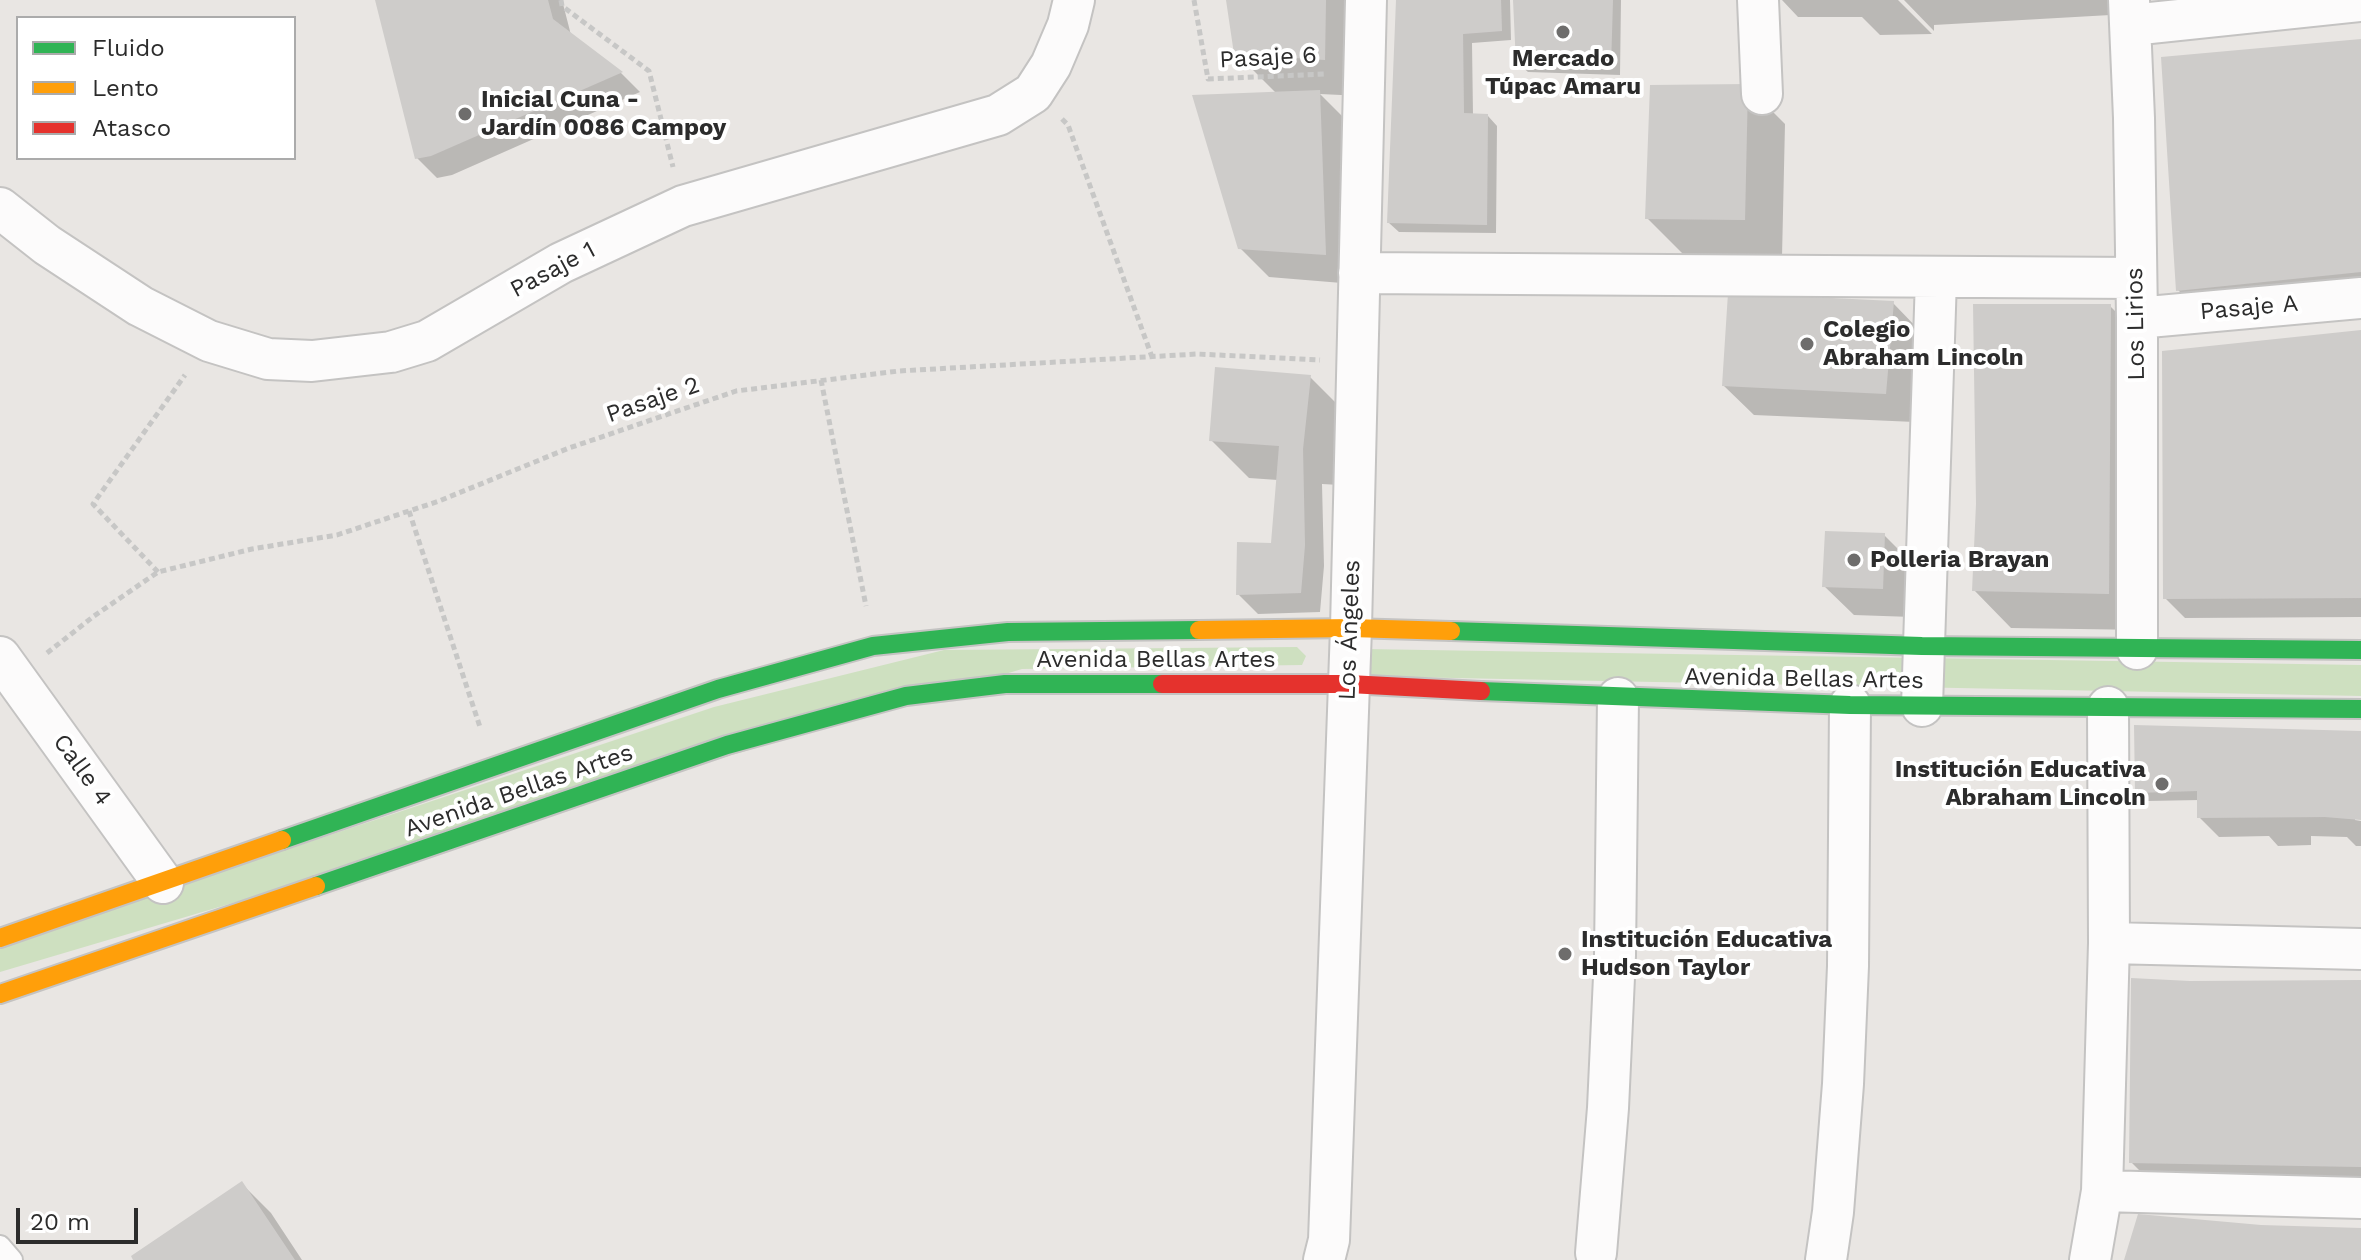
<!DOCTYPE html>
<html>
<head>
<meta charset="utf-8">
<style>
  body { margin:0 }
  #map { position:relative; width:2361px; height:1260px; overflow:hidden; background:#e9e6e3; font-family:"Work Sans",sans-serif }
  canvas { display:block }
  .legend { position:absolute; left:16px; top:16px; width:280px; height:144px; box-sizing:border-box; background:#fff; border:2px solid #ababab; margin:0; padding:10px 14px; list-style:none; font-size:24px; color:#2c2c2c }
  .legend li { display:flex; align-items:center; gap:16px; height:40px }
  .legend b { width:40px; border:2px solid #ababab }
  .scale { position:absolute; left:16px; top:1208px; width:122px; height:36px; box-sizing:border-box; border:4px solid #2c2c2c; border-top:0; padding-left:10px; font-size:24px; line-height:28px; white-space:nowrap; color:#2c2c2c; -webkit-text-stroke:6px #fff; paint-order:stroke }
</style>
</head>
<body>
<div id="map">
<canvas width="2361" height="1260"></canvas>
<ul class="legend">
<li><b style="height:10px;background:#30b455"></b>Fluido</li>
<li><b style="height:10px;background:#ff9f0a"></b>Lento</li>
<li><b style="height:10px;background:#e5322d"></b>Atasco</li>
</ul>
<div class="scale">20 m</div>
</div>
<script>
const ctx = document.querySelector('canvas').getContext('2d');
ctx.lineJoin = 'round';
function paint(path, color) {
  ctx.fillStyle = color;
  ctx.fill(path, 'evenodd');
}
function poly(rows) {
  const path = new Path2D();
  for (const r of rows) {
    path.moveTo(r[0], r[1]);
    for (let i = 2; i < r.length; i += 2) path.lineTo(r[i], r[i + 1]);
  }
  return path;
}
function trace(path, color, width, dash) {
  ctx.strokeStyle = color;
  ctx.lineWidth = width;
  ctx.lineCap = dash ? 'butt' : 'round';
  ctx.setLineDash(dash || []);
  ctx.stroke(path);
}
function drawText(font, color, halo, rows, align = 'center') {
  ctx.font = font + ' "Work Sans",sans-serif';
  ctx.lineWidth = 8;
  ctx.setLineDash([]);
  ctx.textBaseline = 'middle';
  ctx.strokeStyle = halo;
  ctx.fillStyle = color;
  for (const [text, x, y, turn = 0] of rows) {
    ctx.save();
    ctx.translate(x, y);
    ctx.rotate((+turn || 0) * Math.PI / 180);
    ctx.textAlign = isNaN(turn) ? turn : align;
    if (halo) ctx.strokeText(text, 0, 0);
    ctx.fillText(text, 0, 0);
    ctx.restore();
  }
}
const green = poly([
  [1297,647,1306,656,1302,665,1022,669,0,972,0,945,714,707,944,650],
  [1364,649,2361,665,2361,696,1353,676]
]);
const shadow = poly([
  [377,0,562,0,571,35,621,73,640,92,452,175,437,178,417,158],
  [1228,0,1354,0,1362,96,1320,94,1348,122,1354,284,1269,277,1240,248,1277,94,1236,53],
  [1398,0,1510,0,1511,40,1472,43,1473,115,1488,116,1497,126,1496,233,1399,232,1389,223],
  [1515,0,1621,0,1620,75,1528,72,1518,63],
  [1782,0,1898,0,1932,34,1880,35,1862,17,1798,17],
  [1904,0,2127,0,2128,14,1934,25,1934,31],
  [2361,41,2361,293,2198,310,2178,290],
  [1747,86,1785,124,1782,257,1685,256,1647,218],
  [1893,303,1922,333,1915,422,1754,415,1724,386],
  [2110,306,2147,343,2145,630,2011,628,1974,590],
  [2361,332,2361,617,2185,618,2165,598],
  [1310,377,1348,415,1340,485,1322,484,1324,566,1320,612,1258,614,1238,594,1273,545,1278,480,1249,478,1211,440],
  [1884,535,1913,564,1912,617,1854,615,1824,586],
  [2361,734,2361,817,2355,816,2355,820,2361,821,2361,846,2356,846,2347,837,2311,836,2311,845,2278,846,2269,836,2219,837,2199,817,2200,800,2147,801,2137,792],
  [2361,982,2361,1202,2168,1199,2131,1162,2190,983],
  [242,1184,271,1213,302,1260,136,1260]
]);
const building = poly([
  [375,0,548,0,553,19,623,72,431,156,415,159],
  [1226,0,1326,0,1325,60,1234,54],
  [1396,0,1501,0,1502,31,1463,34,1464,113,1488,114,1487,225,1387,223],
  [1513,0,1613,0,1611,66,1516,64],
  [2361,39,2361,272,2176,291,2161,57],
  [1748,84,1745,220,1645,219,1650,85],
  [1320,90,1326,255,1238,249,1192,95],
  [1728,293,1894,301,1886,394,1722,386],
  [1973,304,2111,304,2109,594,1972,591,1976,504],
  [2361,330,2361,598,2163,599,2162,351],
  [1215,367,1311,375,1303,449,1305,545,1301,593,1236,595,1237,542,1271,543,1279,446,1209,441],
  [1825,531,1885,533,1883,589,1822,587],
  [2134,725,2361,731,2361,820,2325,817,2197,818,2197,791,2135,793],
  [2131,978,2190,981,2361,980,2361,1167,2129,1163],
  [242,1181,295,1260,133,1260,131,1256],
  [2138,1214,2261,1225,2361,1228,2361,1260,2124,1260]
]);
const path = poly([
  [561,0,562,6,649,71,673,167],
  [1194,0,1208,79,1326,74],
  [1062,119,1068,125,1152,357],
  [821,380,866,606],
  [409,511,480,727],
  [158,572,93,504,185,375],
  [47,653,94,616,158,572,252,549,337,535,439,501,569,448,736,391,899,371,1197,354,1320,360]
]);
const lane = poly([
  [0,1246,12,1260]
]);
const street = poly([
  [1758,0,1762,94],
  [2129,0,2134,118,2137,318,2137,649],
  [2131,25,2361,1],
  [0,208,47,245,140,306,209,341,268,359,312,361,391,352,427,341,561,263,683,206,998,115,1033,93,1051,65,1068,25,1074,0],
  [1359,273,2136,278],
  [2137,318,2361,298],
  [0,657,163,883],
  [1922,706,1936,278],
  [2109,943,2361,949],
  [2102,1191,2361,1198],
  [1596,1253,1608,1108,1615,955,1618,698],
  [1324,1260,1329,1240,1351,628,1366,0],
  [1826,1260,1833,1212,1843,1084,1848,966,1850,705],
  [2090,1260,2102,1191,2109,943,2108,707]
]);
const fast = poly([
  [1451,631,1922,646,2361,650],
  [1481,691,1850,705,2361,709],
  [282,840,718,689,873,646,1008,632,1199,630],
  [316,886,727,745,906,696,1005,684,1162,684]
]);
const slow = poly([
  [1199,630,1351,628,1451,631],
  [0,938,282,840],
  [0,994,316,886]
]);
const jam = poly([
  [1162,684,1349,684,1481,691]
]);
const markers = [
  [1563,32,8,"#6e6d6c"],
  [465,114,8,"#6e6d6c"],
  [1807,344,8,"#6e6d6c"],
  [1854,560,8,"#6e6d6c"],
  [2162,784,8,"#6e6d6c"],
  [1565,954,8,"#6e6d6c"]
];
const streetNames = [
  ["Pasaje 6",1268,58,-3],
  ["Pasaje 1",553,270,-28],
  ["Pasaje A",2249,308,-5],
  ["Los Lirios",2136,324,-91],
  ["Pasaje 2",653,400,-19],
  ["Los Ángeles",1350,630,-88],
  ["Avenida Bellas Artes",1156,660],
  ["Avenida Bellas Artes",1804,679,1],
  ["Calle 4",82,770,54],
  ["Avenida Bellas Artes",519,791,-19]
];
const poiNames = [
  ["Mercado",1563,59,"center"],
  ["Túpac Amaru",1563,87,"center"],
  ["Inicial Cuna -",481,100],
  ["Jardín 0086 Campoy",481,128],
  ["Colegio",1823,330],
  ["Abraham Lincoln",1823,358],
  ["Polleria Brayan",1870,560],
  ["Institución Educativa",2146,770,"right"],
  ["Abraham Lincoln",2146,798,"right"],
  ["Institución Educativa",1581,940],
  ["Hudson Taylor",1581,968]
];
paint(green, '#cee0c0');
paint(shadow, '#0003');
paint(building, '#ceccca');
trace(lane, '#c4c3c2', 24);
trace(street, '#c4c3c2', 44);
trace(fast, '#c4c3c2', 22);
trace(slow, '#c4c3c2', 22);
trace(jam, '#c4c3c2', 22);
trace(path, '#c7c7c6', 5, [6, 4]);
trace(lane, '#fcfbfb', 20);
trace(street, '#fcfbfb', 40);
trace(fast, '#30b455', 18);
trace(slow, '#ff9f0a', 18);
trace(jam, '#e5322d', 18);
for (const [x, y, r, color] of markers) {
  const dot = new Path2D();
  dot.arc(x, y, r, 0, 2 * Math.PI);
  ctx.fillStyle = color;
  ctx.fill(dot);
  trace(dot, '#fff', 3);
}
drawText('24px', '#2c2c2c', '#fff', streetNames);
drawText('bold 24px', '#2c2c2c', '#fff', poiNames, 'left');
</script>
</body>
</html>
